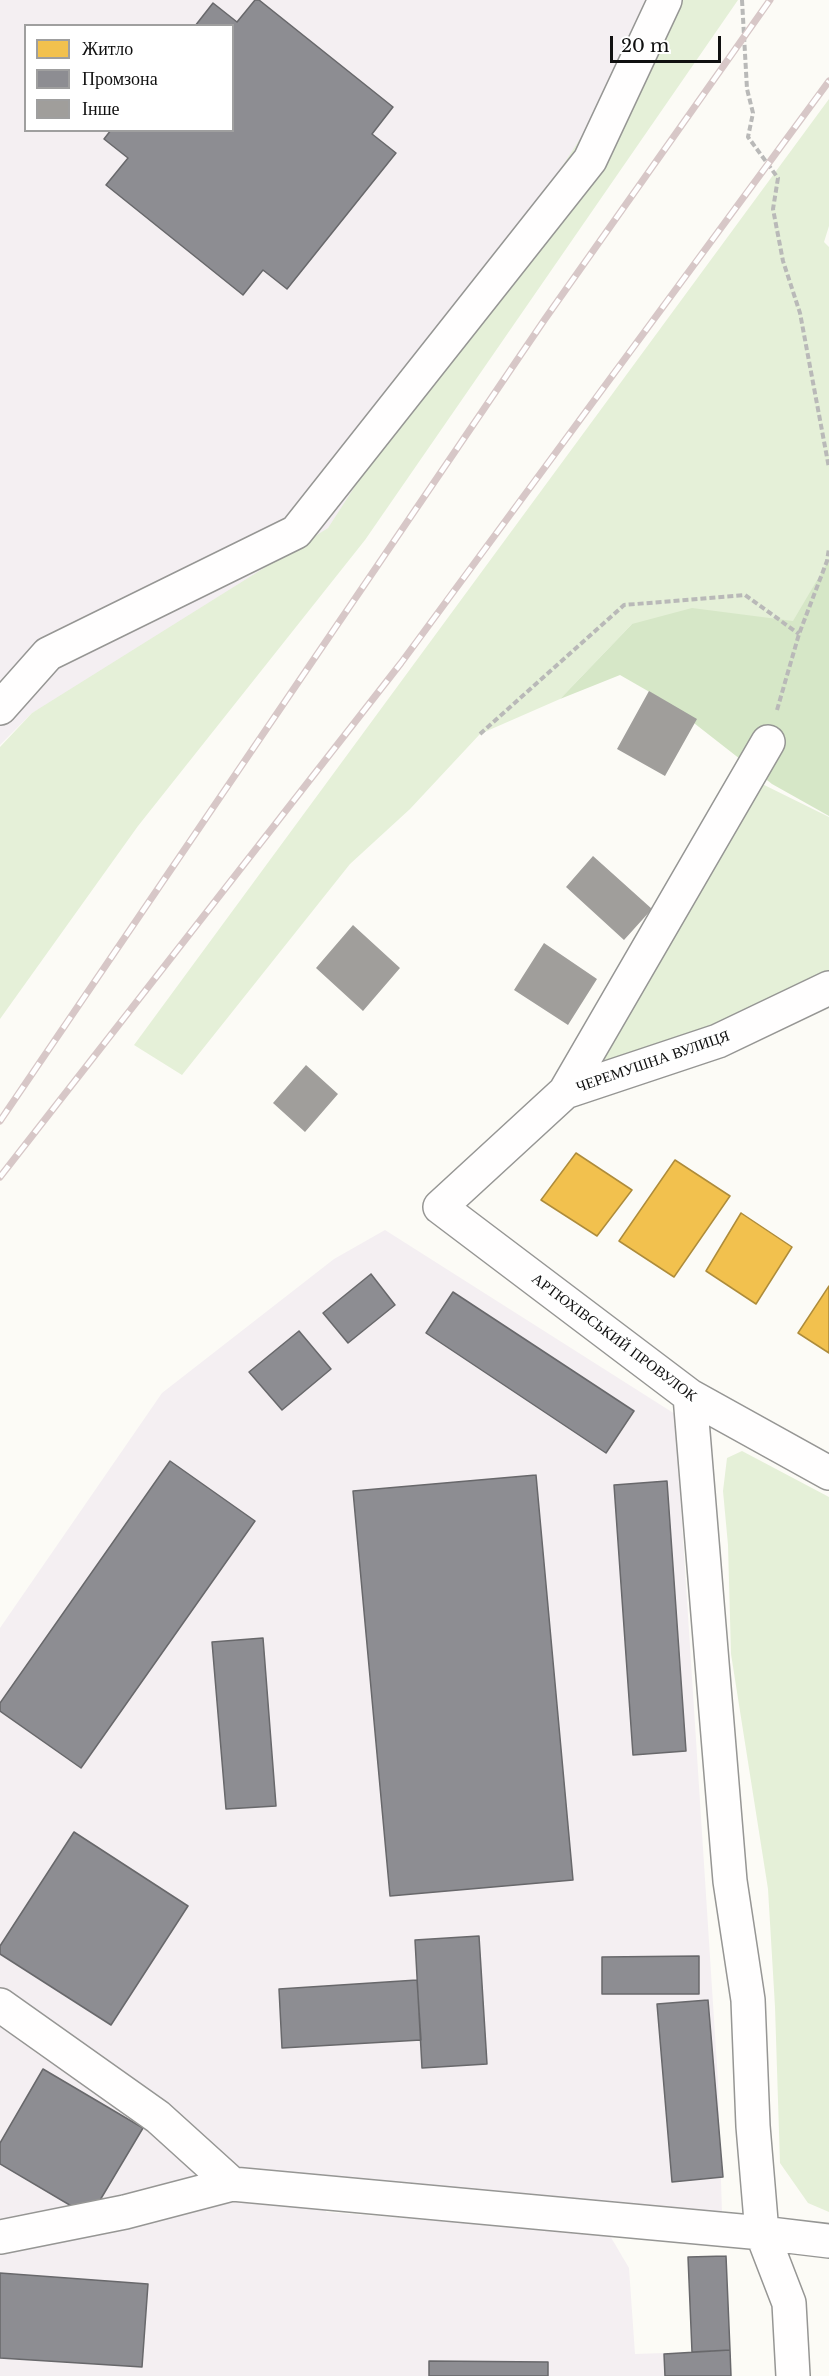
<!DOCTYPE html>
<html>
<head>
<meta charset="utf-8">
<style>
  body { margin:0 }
  #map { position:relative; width:829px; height:2376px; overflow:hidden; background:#fcfbf6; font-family:"Libre Baskerville",serif }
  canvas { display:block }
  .legend { position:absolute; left:24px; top:24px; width:210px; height:108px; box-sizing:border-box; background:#fff; border:2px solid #9f9f9f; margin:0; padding:8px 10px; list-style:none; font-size:18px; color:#101010 }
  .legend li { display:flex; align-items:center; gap:12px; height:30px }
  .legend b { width:30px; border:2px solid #9f9f9f }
  .scale { position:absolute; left:610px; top:36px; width:111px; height:27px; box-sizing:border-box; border:3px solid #101010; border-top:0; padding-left:8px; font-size:18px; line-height:21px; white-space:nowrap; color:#101010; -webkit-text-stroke:4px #fff; paint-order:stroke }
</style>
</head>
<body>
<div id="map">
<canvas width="829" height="2376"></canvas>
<ul class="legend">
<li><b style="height:16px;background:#f2c14e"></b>Житло</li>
<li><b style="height:16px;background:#8d8d92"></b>Промзона</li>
<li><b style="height:16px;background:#a09e9b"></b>Інше</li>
</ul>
<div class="scale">20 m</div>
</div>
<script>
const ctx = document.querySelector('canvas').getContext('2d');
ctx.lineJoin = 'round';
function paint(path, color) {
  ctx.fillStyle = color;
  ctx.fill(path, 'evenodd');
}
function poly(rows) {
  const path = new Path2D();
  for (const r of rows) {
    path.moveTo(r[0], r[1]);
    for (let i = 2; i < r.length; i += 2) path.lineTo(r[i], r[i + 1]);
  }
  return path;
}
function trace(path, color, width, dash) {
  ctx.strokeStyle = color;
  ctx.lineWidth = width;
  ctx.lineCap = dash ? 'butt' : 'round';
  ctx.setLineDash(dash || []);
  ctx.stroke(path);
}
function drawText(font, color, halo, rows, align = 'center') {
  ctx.font = font + ' "Libre Baskerville",serif';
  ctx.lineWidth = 6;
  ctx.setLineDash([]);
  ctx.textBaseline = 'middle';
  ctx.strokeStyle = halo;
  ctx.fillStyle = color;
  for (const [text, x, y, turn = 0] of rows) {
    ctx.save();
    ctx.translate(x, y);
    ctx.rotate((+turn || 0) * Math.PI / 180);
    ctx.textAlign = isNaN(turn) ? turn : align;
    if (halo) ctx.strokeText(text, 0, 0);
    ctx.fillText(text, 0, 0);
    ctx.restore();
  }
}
const industrial = poly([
  [0,0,689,0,344,516,188,632,32,713,0,745],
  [26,26,232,26,232,130,26,130],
  [385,1230,675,1414,718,2081,722,2213,329,2176,326,2212,609,2234,629,2268,635,2354,692,2352,688,2257,726,2256,731,2376,0,2376,0,1628,162,1393,334,1259]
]);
const green = poly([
  [670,0,738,0,365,540,138,826,0,1019,0,747,32,713,328,528],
  [829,99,829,226,824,242,829,247,829,590,799,634,632,624,560,699,480,734,410,809,350,864,182,1075,134,1045],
  [748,777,829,817,829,988,565,1092],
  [742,1451,829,1497,829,2212,808,2203,780,2163,775,2007,768,1889,731,1654,728,1545,723,1491,727,1458]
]);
const forest = poly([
  [829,560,829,816,772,784,667,702,620,675,560,699,632,624,692,608,793,621]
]);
const homes = poly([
  [576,1153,632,1190,597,1236,541,1200,576,1153],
  [675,1160,730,1196,674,1277,619,1241,675,1160],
  [741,1213,792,1247,756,1304,706,1271,741,1213],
  [829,1286,829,1353,798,1333,829,1286]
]);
const industry = poly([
  [255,0,259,0,393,107,372,134,396,153,287,289,263,270,243,295,106,185,128,158,104,139,111,130,232,130,232,26,195,26,213,3,237,22,255,0],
  [371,1274,395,1305,348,1343,323,1313,371,1274],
  [453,1292,634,1411,606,1453,426,1333,453,1292],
  [299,1331,331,1369,282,1410,249,1372,299,1331],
  [170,1461,255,1521,81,1768,0,1711,0,1703,170,1461],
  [536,1475,573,1880,390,1896,353,1491,536,1475],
  [667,1481,686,1751,633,1755,614,1485,667,1481],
  [263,1638,276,1806,226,1809,212,1642,263,1638],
  [74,1832,188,1906,111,2025,0,1954,0,1946,74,1832],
  [479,1936,487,2064,422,2068,415,1940,479,1936],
  [699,1956,699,1994,602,1994,602,1957,699,1956],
  [417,1980,421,2040,282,2048,279,1989,417,1980],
  [708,2000,723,2177,672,2182,657,2004,708,2000],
  [43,2069,143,2128,90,2217,0,2164,0,2143,43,2069],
  [726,2256,730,2350,692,2352,688,2257,726,2256],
  [0,2273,148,2284,142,2367,0,2358,0,2273],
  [730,2350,731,2376,665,2376,664,2354,730,2350],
  [429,2361,548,2362,548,2376,429,2376,429,2361]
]);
const building = poly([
  [649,691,697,719,665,776,617,749],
  [593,856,652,909,624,940,566,887],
  [353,925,400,968,363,1011,316,968],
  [544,943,597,979,568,1025,514,990],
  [306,1065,338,1094,305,1132,273,1103]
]);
const path = poly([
  [742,0,747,89,753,113,748,137,778,178,773,209,783,261,800,313,829,468],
  [777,710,799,634,827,561,829,548],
  [480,734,624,605,745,595,799,634]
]);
const minor = poly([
  [0,708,48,654,296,532,590,160,665,0],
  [829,988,718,1041,565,1092,440,1207,690,1396,829,1473],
  [565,1092,768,742],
  [690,1396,730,1881,748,2000,753,2126,762,2233,789,2303,793,2376],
  [0,2005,158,2117,232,2184],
  [0,2237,125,2212,232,2184,762,2233,829,2241]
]);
const rail = poly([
  [0,1121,545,319,770,0],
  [0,1177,401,663,829,81]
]);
const streetNames = [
  ["ЧЕРЕМУШНА ВУЛИЦЯ",653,1062,-19],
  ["АРТЮХІВСЬКИЙ ПРОВУЛОК",614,1338,37]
];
paint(industrial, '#f4eff2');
paint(green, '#e5f0d8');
paint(forest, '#d6e7c7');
paint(homes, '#f2c14e');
trace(homes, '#ae8c3b', 1.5);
paint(industry, '#8d8d92');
trace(industry, '#68686b', 1.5);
paint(building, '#a09e9b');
trace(minor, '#969694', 36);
trace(path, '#b9b9b8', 4, [6, 3]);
trace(minor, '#fffefe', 33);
trace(rail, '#d7c7c7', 7);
trace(rail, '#fff', 4.5, [14]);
drawText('15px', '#101010', '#fff', streetNames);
</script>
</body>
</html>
